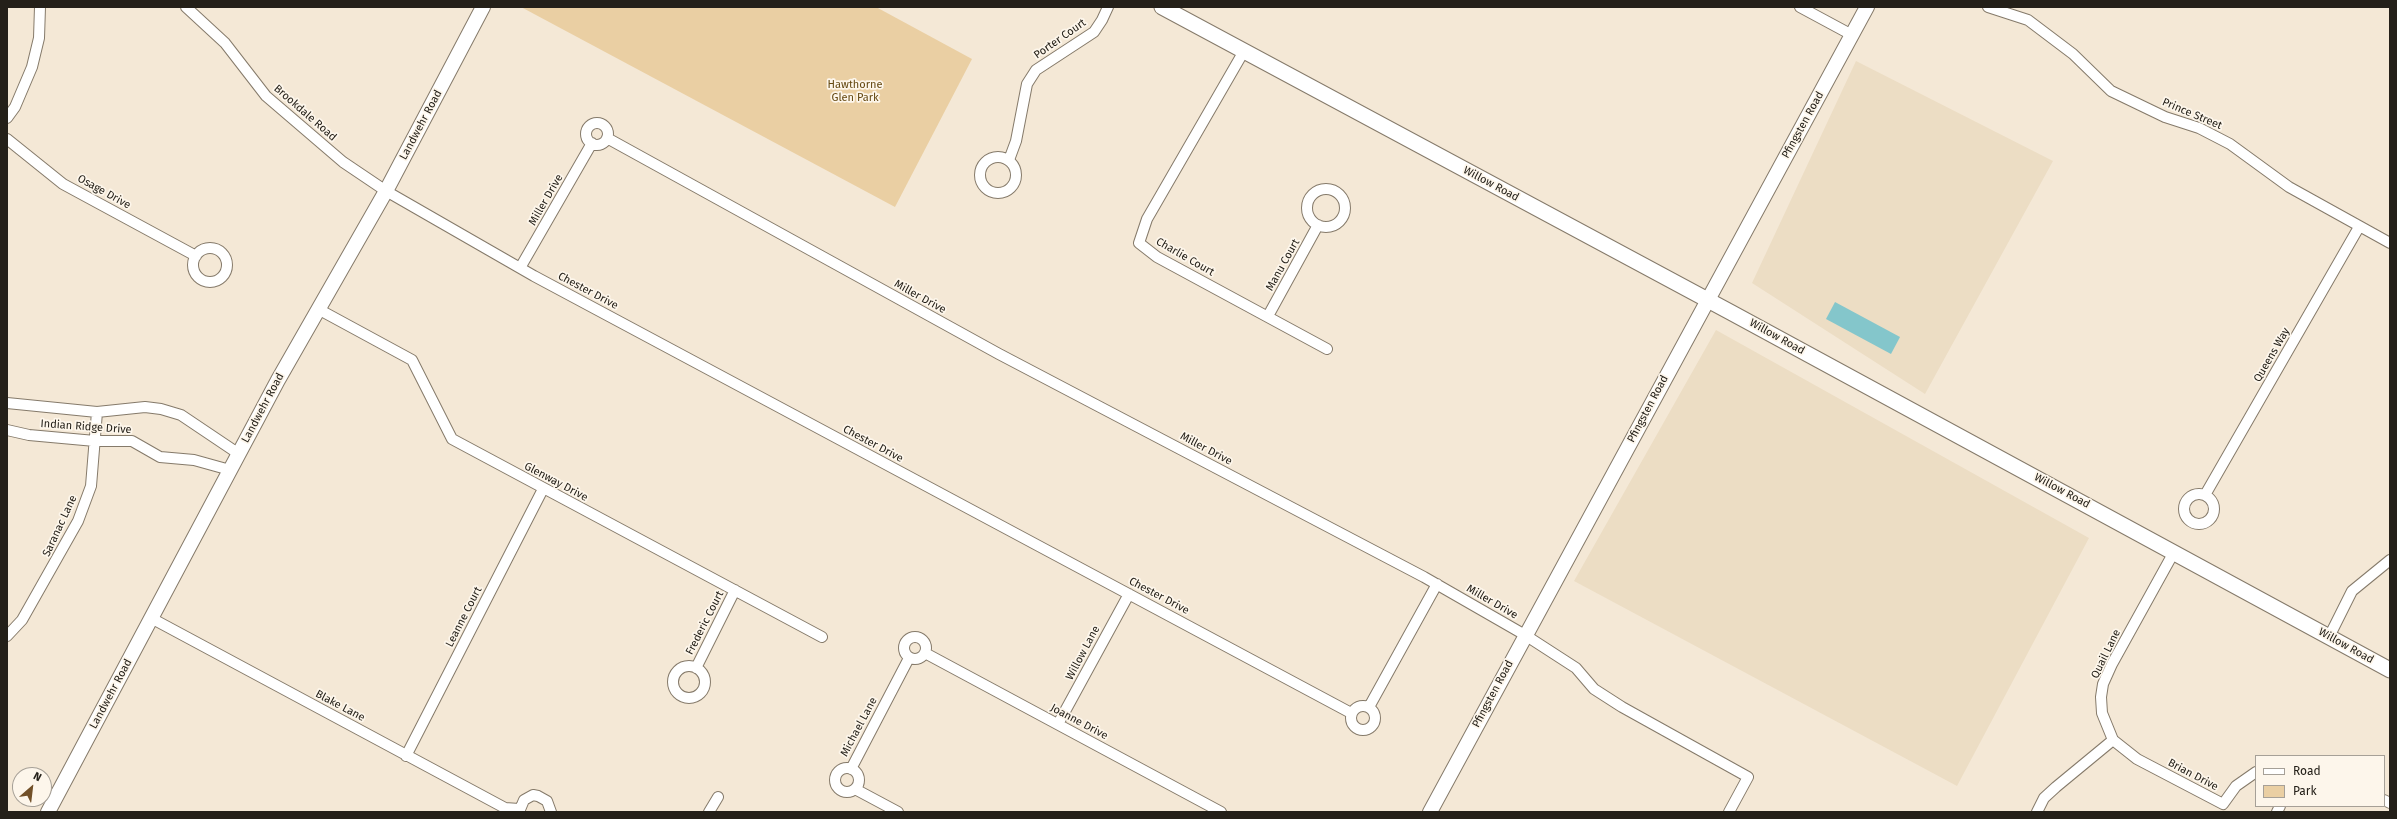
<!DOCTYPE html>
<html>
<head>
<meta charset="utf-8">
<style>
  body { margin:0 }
  #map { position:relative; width:2397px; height:819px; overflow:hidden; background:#f4e8d6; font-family:"Fira Sans",sans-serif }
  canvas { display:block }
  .frame { position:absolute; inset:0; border:8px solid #242019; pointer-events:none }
  .legend { position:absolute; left:2255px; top:755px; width:130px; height:52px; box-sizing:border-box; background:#fdf6eb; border:1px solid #a6a097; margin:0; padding:5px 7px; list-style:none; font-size:12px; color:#242019 }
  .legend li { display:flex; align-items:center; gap:8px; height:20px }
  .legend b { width:20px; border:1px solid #a6a097 }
  .north { position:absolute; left:12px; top:767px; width:40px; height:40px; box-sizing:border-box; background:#fdf6eb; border:1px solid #a6a097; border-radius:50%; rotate:28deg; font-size:11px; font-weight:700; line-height:16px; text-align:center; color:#242019 }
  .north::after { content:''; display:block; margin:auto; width:14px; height:18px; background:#725028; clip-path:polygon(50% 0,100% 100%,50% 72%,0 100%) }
</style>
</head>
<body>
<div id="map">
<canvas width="2397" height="819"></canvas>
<div class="frame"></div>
<ul class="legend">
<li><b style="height:5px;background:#fff"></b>Road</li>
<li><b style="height:11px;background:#eacfa3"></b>Park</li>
</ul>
<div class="north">N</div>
</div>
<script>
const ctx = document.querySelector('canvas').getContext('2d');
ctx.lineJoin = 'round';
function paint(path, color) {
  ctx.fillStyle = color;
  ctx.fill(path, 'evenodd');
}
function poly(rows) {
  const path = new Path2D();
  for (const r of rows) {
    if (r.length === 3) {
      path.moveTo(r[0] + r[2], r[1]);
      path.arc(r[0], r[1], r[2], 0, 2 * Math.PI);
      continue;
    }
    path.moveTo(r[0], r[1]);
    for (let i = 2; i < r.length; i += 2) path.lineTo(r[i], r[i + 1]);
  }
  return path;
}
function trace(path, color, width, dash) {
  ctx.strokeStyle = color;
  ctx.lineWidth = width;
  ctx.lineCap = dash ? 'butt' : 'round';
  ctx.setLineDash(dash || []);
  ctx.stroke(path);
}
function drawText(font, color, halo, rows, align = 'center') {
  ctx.font = font + ' "Fira Sans",sans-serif';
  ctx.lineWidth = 3.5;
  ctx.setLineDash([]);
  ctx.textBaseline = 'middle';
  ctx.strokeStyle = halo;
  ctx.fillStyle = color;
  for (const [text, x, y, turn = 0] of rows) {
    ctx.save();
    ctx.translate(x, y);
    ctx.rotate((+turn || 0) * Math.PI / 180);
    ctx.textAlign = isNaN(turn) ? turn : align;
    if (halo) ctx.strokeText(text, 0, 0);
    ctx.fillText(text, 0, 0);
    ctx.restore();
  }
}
const built = poly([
  [1856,61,2053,161,1925,394,1752,283],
  [1716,330,2089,538,1957,786,1574,581]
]);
const green = poly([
  [521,7,876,7,972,59,895,207]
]);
const water = poly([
  [1835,302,1900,337,1891,354,1826,319]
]);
const minor = poly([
  [186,7,225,43,266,96,343,162,386,191,534,276,1351,713],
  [1800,7,1852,35],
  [1988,7,2028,20,2073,54,2111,91,2165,117,2199,128,2230,144,2289,187,2390,243],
  [1244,51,1147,219,1139,243,1157,257,1327,349],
  [7,118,15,107,32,67,39,38,40,7],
  [597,134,11],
  [607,138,999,354,1424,577,1525,635,1576,668,1594,689,1622,707,1748,777,1729,812],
  [7,139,63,184,196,256],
  [998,175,18],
  [1009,160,1016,141,1027,84,1036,70,1094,32,1102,20,1108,7],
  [1326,208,19],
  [210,265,17],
  [520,268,592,143],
  [318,309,412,360,452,439,822,637],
  [1268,316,1318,225],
  [7,403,97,412,145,407,161,409,181,415,239,454],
  [7,430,29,435,95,441,132,441,160,457,194,460,230,470],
  [2199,509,15],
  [2205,495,2359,227],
  [151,618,505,808,519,809],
  [7,636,22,620,78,521,91,486,97,412],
  [915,648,11],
  [2329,637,2352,591,2390,560],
  [925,653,1221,812],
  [689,682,16],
  [696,668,735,590],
  [1363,718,12],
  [1369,707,1437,584],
  [1058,724,1129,594],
  [2113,740,2137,759,2223,804,2236,786,2256,772],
  [406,756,543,489],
  [847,780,12],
  [851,769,909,658],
  [855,789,898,812],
  [2384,800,2390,803],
  [519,812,524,800,533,795,538,796,547,801,551,812],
  [709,812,718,797],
  [2037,812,2044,798,2056,787,2113,740,2102,713,2101,697,2103,684,2112,664,2174,552],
  [2277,812,2280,806]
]);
const secondary = poly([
  [48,812,278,380,386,191,483,7],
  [1430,812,1867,7]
]);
const primary = poly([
  [1162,7,1732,313,2390,670]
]);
const streetNames = [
  ["Porter Court",1060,39,-35],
  ["Brookdale Road",305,113,41],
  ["Prince Street",2192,114,23],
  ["Landwehr Road",421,125,-62],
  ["Pfingsten Road",1803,125,-61],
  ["Willow Road",1491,184,28],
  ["Osage Drive",104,192,29],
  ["Miller Drive",546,200,-60],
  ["Charlie Court",1185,257,30],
  ["Manu Court",1283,265,-61],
  ["Chester Drive",588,291,28],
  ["Miller Drive",920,297,29],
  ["Willow Road",1777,337,29],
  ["Queens Way",2272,355,-60],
  ["Landwehr Road",263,408,-62],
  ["Pfingsten Road",1648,409,-62],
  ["Indian Ridge Drive",86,427,4],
  ["Chester Drive",873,444,28],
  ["Miller Drive",1206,449,28],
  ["Glenway Drive",556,482,28],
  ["Willow Road",2062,491,28],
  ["Saranac Lane",60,526,-65],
  ["Chester Drive",1159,596,28],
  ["Miller Drive",1492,602,30],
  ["Leanne Court",464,617,-63],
  ["Frederic Court",705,623,-63],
  ["Willow Road",2346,646,29],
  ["Willow Lane",1083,653,-62],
  ["Quail Lane",2106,654,-64],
  ["Landwehr Road",111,694,-62],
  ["Pfingsten Road",1493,694,-62],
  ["Blake Lane",340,706,28],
  ["Joanne Drive",1079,722,28],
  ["Michael Lane",859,727,-62],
  ["Brian Drive",2193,775,28]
];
const parkNames = [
  ["Hawthorne",855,85],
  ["Glen Park",855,98]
];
paint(built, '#ecddc4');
paint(green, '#eacfa3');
paint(water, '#84c6cb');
trace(minor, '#857a6a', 12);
trace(secondary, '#857a6a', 16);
trace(primary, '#857a6a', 17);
trace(minor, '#fff', 10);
trace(secondary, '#fff', 14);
trace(primary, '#fff', 15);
drawText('11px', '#242019', '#fdf6eb', streetNames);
drawText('11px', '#644811', '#fdf6eb', parkNames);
</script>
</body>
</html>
